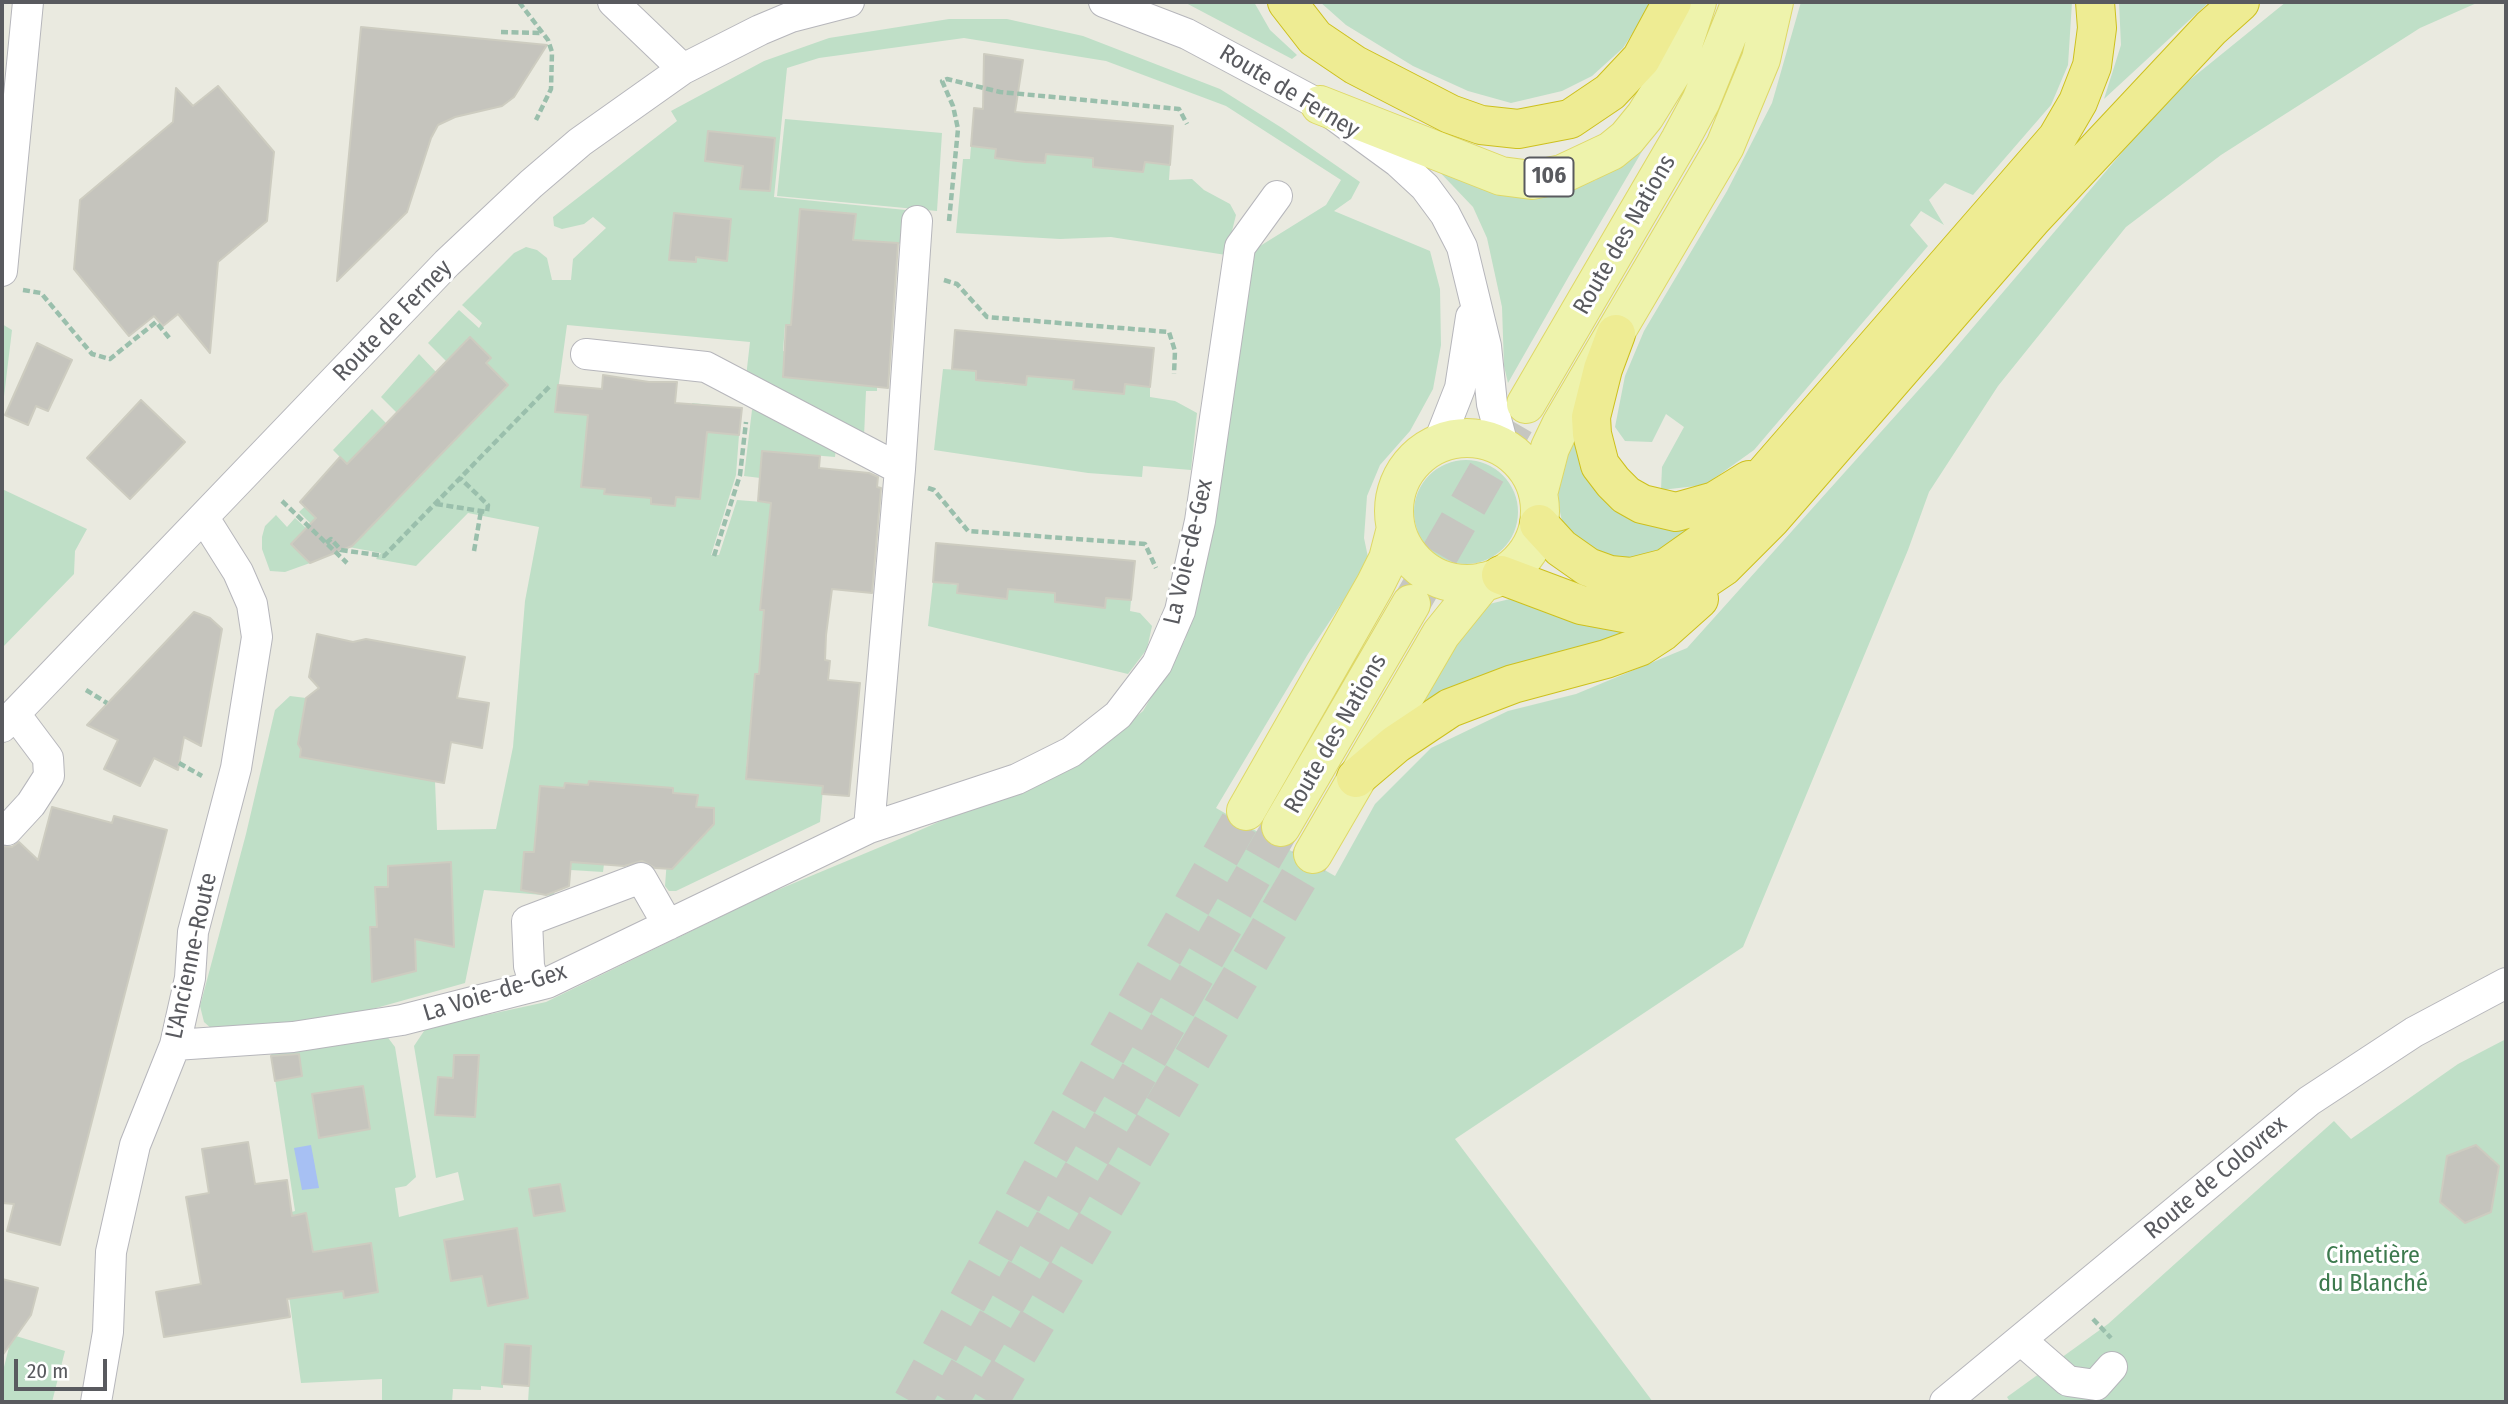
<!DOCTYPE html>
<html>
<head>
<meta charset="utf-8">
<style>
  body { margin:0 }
  #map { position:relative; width:2508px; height:1404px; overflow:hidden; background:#eaeae0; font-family:"Fira Sans Condensed",sans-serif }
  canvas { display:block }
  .frame { position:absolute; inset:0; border:4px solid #595a5f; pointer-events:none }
  .scale { position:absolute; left:14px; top:1359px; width:93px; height:32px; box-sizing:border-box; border:4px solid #595a5f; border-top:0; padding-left:9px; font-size:21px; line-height:24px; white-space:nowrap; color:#595a5f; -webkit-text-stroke:5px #fff; paint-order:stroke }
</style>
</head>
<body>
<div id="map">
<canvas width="2508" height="1404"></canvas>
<div class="frame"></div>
<div class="scale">20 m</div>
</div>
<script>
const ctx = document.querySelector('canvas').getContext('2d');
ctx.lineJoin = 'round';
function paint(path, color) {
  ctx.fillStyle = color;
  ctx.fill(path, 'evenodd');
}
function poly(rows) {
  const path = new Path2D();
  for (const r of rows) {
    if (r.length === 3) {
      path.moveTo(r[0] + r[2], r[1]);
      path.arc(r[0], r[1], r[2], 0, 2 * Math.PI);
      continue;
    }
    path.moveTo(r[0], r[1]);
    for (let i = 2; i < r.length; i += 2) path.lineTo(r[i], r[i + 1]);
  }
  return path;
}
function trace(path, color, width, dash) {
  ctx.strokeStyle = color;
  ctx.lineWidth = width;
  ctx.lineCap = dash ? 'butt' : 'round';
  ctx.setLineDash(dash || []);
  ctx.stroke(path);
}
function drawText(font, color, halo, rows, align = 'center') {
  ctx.font = font + ' "Fira Sans Condensed",sans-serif';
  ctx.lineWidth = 6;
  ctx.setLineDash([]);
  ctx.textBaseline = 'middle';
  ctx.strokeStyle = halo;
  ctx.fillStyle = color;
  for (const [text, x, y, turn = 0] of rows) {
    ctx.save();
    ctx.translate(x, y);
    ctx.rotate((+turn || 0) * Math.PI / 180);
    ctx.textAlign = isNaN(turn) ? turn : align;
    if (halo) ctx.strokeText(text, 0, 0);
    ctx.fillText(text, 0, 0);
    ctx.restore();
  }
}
const green = poly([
  [1184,2,1254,2,1270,30,1297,55,1292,59],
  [1320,2,1653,2,1623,48,1592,76,1562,91,1511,103,1468,91,1413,66,1346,25],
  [1801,2,2072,2,2068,65,2051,105,1973,195,1945,183,1929,200,1944,225,1921,211,1910,225,1928,246,1754,450,1705,485,1661,490,1662,467,1684,427,1666,414,1652,442,1625,441,1615,427,1625,376,1644,331,1727,191,1772,103],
  [2119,2,2209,2,2104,99,2121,45],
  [2286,2,2479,2,2420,28,2221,155,2126,227,1998,386,1929,492,1908,550,1743,947,1455,1139,1653,1402,528,1402,529,1386,503,1384,503,1388,481,1386,481,1390,453,1389,452,1402,382,1402,382,1379,301,1383,278,1216,295,1211,271,1053,386,1035,395,1047,416,1177,406,1186,395,1188,399,1217,464,1200,458,1172,436,1178,414,1046,426,1028,546,1002,763,896,909,835,1090,755,1143,711,1185,640,1212,519,1252,251,1326,205,1341,180,1226,106,1106,61,964,38,819,58,787,68,774,197,906,210,903,244,875,241,873,273,838,303,793,299,791,325,785,325,783,351,846,356,877,376,877,391,866,391,864,437,746,377,750,342,567,325,555,412,691,424,692,403,713,405,712,432,739,435,736,475,711,555,719,555,737,500,775,503,768,531,761,609,774,611,761,648,759,674,755,674,750,726,752,753,747,758,746,773,751,779,804,784,825,767,820,822,676,891,669,891,665,886,667,859,639,857,604,864,603,872,571,870,572,852,558,851,554,896,484,890,465,983,369,1010,224,1033,213,1030,204,1022,200,1006,246,834,275,710,290,696,306,698,298,744,301,749,435,781,437,830,496,829,513,747,525,601,539,527,468,513,416,566,376,559,381,553,343,546,325,538,299,512,313,499,410,486,508,385,486,363,491,358,470,338,446,361,428,343,459,310,479,328,482,323,462,305,514,253,526,247,537,250,547,258,552,280,571,280,573,259,606,228,593,217,584,224,562,229,554,226,553,217,677,121,671,111,764,61,829,38,949,19,1007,19,1083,36,1220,89,1282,128,1360,182,1351,199,1334,211,1430,251,1440,289,1441,345,1433,389,1410,431,1380,465,1367,496,1364,538,1369,562,1308,654,1216,808,1335,876,1375,804,1431,748,1508,711,1576,694,1687,648,1941,365,2170,96],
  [785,119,942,133,937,211,777,196],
  [1651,136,1569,276,1508,383,1504,366,1502,307,1487,238,1473,207,1432,164,1568,190,1596,180],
  [971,146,996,149,996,158,1025,162,1045,163,1046,154,1093,158,1093,167,1143,172,1145,162,1170,165,1169,180,1192,179,1204,190,1230,204,1236,215,1226,255,1111,237,1060,239,956,233,963,159,970,159],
  [2,324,12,330,2,413],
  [419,354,436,372,397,413,381,397],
  [943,369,977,371,976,380,1006,384,1026,385,1027,376,1074,380,1074,389,1124,394,1125,384,1150,387,1150,397,1175,401,1197,413,1191,470,1143,466,1142,477,1088,473,934,450],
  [756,407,836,447,835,457,775,452,772,478,777,480,744,476,752,410],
  [372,409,386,423,347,464,333,450],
  [1570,430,1582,451,1702,523,1642,562,1589,551,1562,521,1560,512,1557,481],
  [1466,512,52],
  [2,489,87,529,75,551,74,574,2,648],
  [276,515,287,527,295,518,306,528,291,544,310,563,285,572,270,571,262,549,262,537,265,526],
  [933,582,958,585,958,593,986,597,1007,598,1008,589,1055,593,1055,602,1104,608,1106,598,1131,600,1130,611,1140,613,1152,626,1147,649,1128,674,928,626],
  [1514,598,1638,628,1417,712,1413,703,1481,606],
  [2506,1039,2506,1402,2010,1402,2007,1397,2108,1324,2334,1121,2351,1139,2458,1064],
  [16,1336,65,1351,52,1402,2,1402,2,1375,10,1343]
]);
const water = poly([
  [311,1145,319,1188,302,1190,294,1148]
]);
const building = poly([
  [361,27,547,45,514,97,502,106,455,117,438,125,431,138,407,212,337,281,361,27],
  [984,54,1023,60,1015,112,1173,126,1170,165,1145,162,1143,172,1093,167,1093,158,1046,154,1045,163,1025,162,995,158,996,149,971,146,974,108,983,109,984,54],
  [218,86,274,152,267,221,218,262,210,353,178,314,163,326,154,316,129,336,74,269,80,200,173,122,176,88,193,106,218,86],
  [708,131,775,138,770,191,740,189,743,166,705,161,708,131],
  [800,209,856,214,853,240,898,243,888,388,783,377,786,325,791,325,800,209],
  [674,213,731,219,727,261,696,257,696,262,669,260,674,213],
  [955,330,1154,348,1150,387,1125,384,1124,394,1073,389,1074,380,1027,376,1026,385,976,380,976,371,952,369,955,330],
  [470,337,491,358,486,363,508,385,352,546,310,563,291,544,316,518,300,502,340,457,347,464,470,337],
  [37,343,72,360,48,411,36,406,28,425,5,415,37,343],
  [603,375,649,382,677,382,675,403,742,408,739,435,707,432,700,499,676,497,675,506,651,504,651,498,604,494,605,489,581,487,588,415,555,412,558,385,602,389,603,375],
  [141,400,185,442,130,499,87,458,141,400],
  [762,451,820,456,819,468,869,473,878,477,877,487,881,488,872,593,832,589,826,635,825,660,830,661,828,680,860,683,849,796,822,794,823,786,746,779,755,674,759,674,764,610,760,610,771,503,758,501,762,451],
  [936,543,1135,561,1131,600,1106,598,1105,608,1055,602,1055,593,1008,589,1007,599,957,593,958,584,933,582,936,543],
  [194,612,210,618,222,629,201,746,184,737,178,770,154,758,140,786,104,769,118,740,87,725,194,612],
  [317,634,353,642,366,639,465,657,457,698,489,703,482,748,451,742,444,783,300,757,301,749,298,744,306,698,319,688,309,677,317,634],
  [589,781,673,788,673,793,698,795,696,807,714,808,714,824,672,869,655,868,642,861,624,866,571,862,569,886,546,895,521,890,524,852,534,852,540,786,564,788,565,783,588,785,589,781],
  [52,807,112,823,114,816,167,830,60,1245,7,1231,14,1204,2,1203,2,846,12,847,19,842,38,860,52,807],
  [451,862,454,947,415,939,416,971,372,982,370,927,377,927,375,887,388,887,388,866,451,862],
  [299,1054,302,1076,275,1081,271,1056,299,1054],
  [454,1055,479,1055,475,1117,435,1115,438,1077,453,1078,454,1055],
  [363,1086,370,1129,319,1138,312,1094,363,1086],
  [248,1142,255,1184,287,1180,292,1216,306,1213,313,1252,371,1243,378,1292,344,1298,343,1291,287,1299,290,1317,164,1337,156,1292,201,1284,186,1197,209,1193,202,1149,248,1142],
  [2476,1145,2499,1166,2491,1212,2465,1223,2440,1202,2447,1156,2476,1145],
  [560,1184,565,1211,534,1216,529,1189,560,1184],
  [517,1228,528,1298,488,1306,482,1276,451,1281,444,1240,517,1228],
  [2,1279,38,1288,31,1315,2,1356,2,1279],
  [505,1344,531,1346,529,1386,502,1384,505,1344]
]);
const majorTunnel = poly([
  [1411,604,1526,404],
  [912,1402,1049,1155,1246,811],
  [949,1402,1281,827],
  [989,1402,1313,854]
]);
const path = poly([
  [519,2,548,40,552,52,551,89,536,120],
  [501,32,542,33],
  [949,221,958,129,953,106,942,81,947,79,1000,92,1179,109,1187,124],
  [944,280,957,284,987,317,1169,332,1175,351,1174,374],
  [23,290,41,293,92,354,110,359,156,322,171,340],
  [928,488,934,490,968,531,1145,544,1156,568],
  [282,501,347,563],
  [436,504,487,512,488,505,460,478],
  [326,543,331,539,341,550,384,556,550,386],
  [474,551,481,511],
  [714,556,740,475,746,422],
  [86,690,107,703],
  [179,763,202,776],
  [2093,1319,2111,1338]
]);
const minor = poly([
  [613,2,683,69],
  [1104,2,1187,34,1320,105,1398,162,1425,187,1445,214,1462,247,1486,346,1492,404,1504,449],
  [2,271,28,2],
  [586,354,706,367,900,469],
  [1438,444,1460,388,1471,317],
  [2,727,447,263,531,184,580,142,683,69,760,30,791,17,849,2],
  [869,828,900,469,917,221],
  [7,830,31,804,49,776,48,758,15,714],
  [535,986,529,966,527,921,641,878,668,925],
  [175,1045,293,1037,402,1020,547,983,869,828,1017,779,1071,752,1118,715,1157,664,1180,611,1200,521,1240,247,1277,196],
  [2022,1341,2068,1381,2096,1385,2112,1367],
  [96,1402,108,1332,111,1252,135,1145,175,1045,190,978,193,932,236,768,257,637,252,604,238,572,204,518],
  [1945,1402,2309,1101,2414,1032,2506,983]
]);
const major = poly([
  [1320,105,1501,176,1532,180,1562,174,1611,151,1627,138,1645,116,1676,66,1697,2],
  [1526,404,1680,140,1701,101,1741,2],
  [1467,511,73],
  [1538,494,1550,448,1561,425,1725,146,1761,59,1774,2],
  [1246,811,1375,585,1388,559,1396,528],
  [1281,827,1411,604],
  [1313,854,1441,634,1483,582]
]);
const highway = poly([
  [1287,2,1315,38,1355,65,1450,114,1481,125,1518,129,1570,119,1610,92,1641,59,1672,2],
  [1616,334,1603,369,1591,417,1592,434,1600,465,1613,482,1626,495,1642,504,1676,512,1715,501,1749,480],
  [1539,524,1561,548,1588,567,1610,575,1631,577,1666,568,1710,537,2057,138,2078,102,2092,66,2097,28,2095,2],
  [1501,575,1581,605,1624,613,1648,609,1677,598,1723,567,1771,519,2032,219,2211,28,2240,2],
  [1356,778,1396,744,1450,708,1513,684,1606,659,1639,647,1662,632,1699,599]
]);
const shields = [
  [1549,177,49]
];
const shieldNames = [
  ["106",1549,177]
];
const streetNames = [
  ["Route de Ferney",1289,92,31],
  ["Route des Nations",1625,235,-60],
  ["Route de Ferney",393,321,-46],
  ["La Voie-de-Gex",1189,552,-77],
  ["Route des Nations",1336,734,-60],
  ["L'Ancienne-Route",192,956,-78],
  ["La Voie-de-Gex",495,993,-17],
  ["Route de Colovrex",2216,1178,-40]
];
const parkNames = [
  ["Cimetière",2373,1256],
  ["du Blanché",2373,1284]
];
paint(green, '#bfdfc7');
paint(water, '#a7c0f3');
paint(building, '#c5c4bd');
trace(building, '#cdccc0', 2);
trace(majorTunnel, '#c6c6c0', 38, [38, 19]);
trace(minor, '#b6b6bb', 32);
trace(major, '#ded866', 40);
trace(highway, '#cdc01d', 40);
trace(path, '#9abfac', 4.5, [7, 3.5]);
trace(minor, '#fff', 30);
trace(major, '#eef3ac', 38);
trace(highway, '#eeec93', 38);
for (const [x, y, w] of shields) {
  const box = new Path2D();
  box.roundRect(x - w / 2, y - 19.5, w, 39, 5);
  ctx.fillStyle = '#fff';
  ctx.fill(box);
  trace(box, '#595a5f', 2);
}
drawText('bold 23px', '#595a5f', null, shieldNames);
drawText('24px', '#595a5f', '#fff', streetNames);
drawText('24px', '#3d7a4e', '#fff', parkNames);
</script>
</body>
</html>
